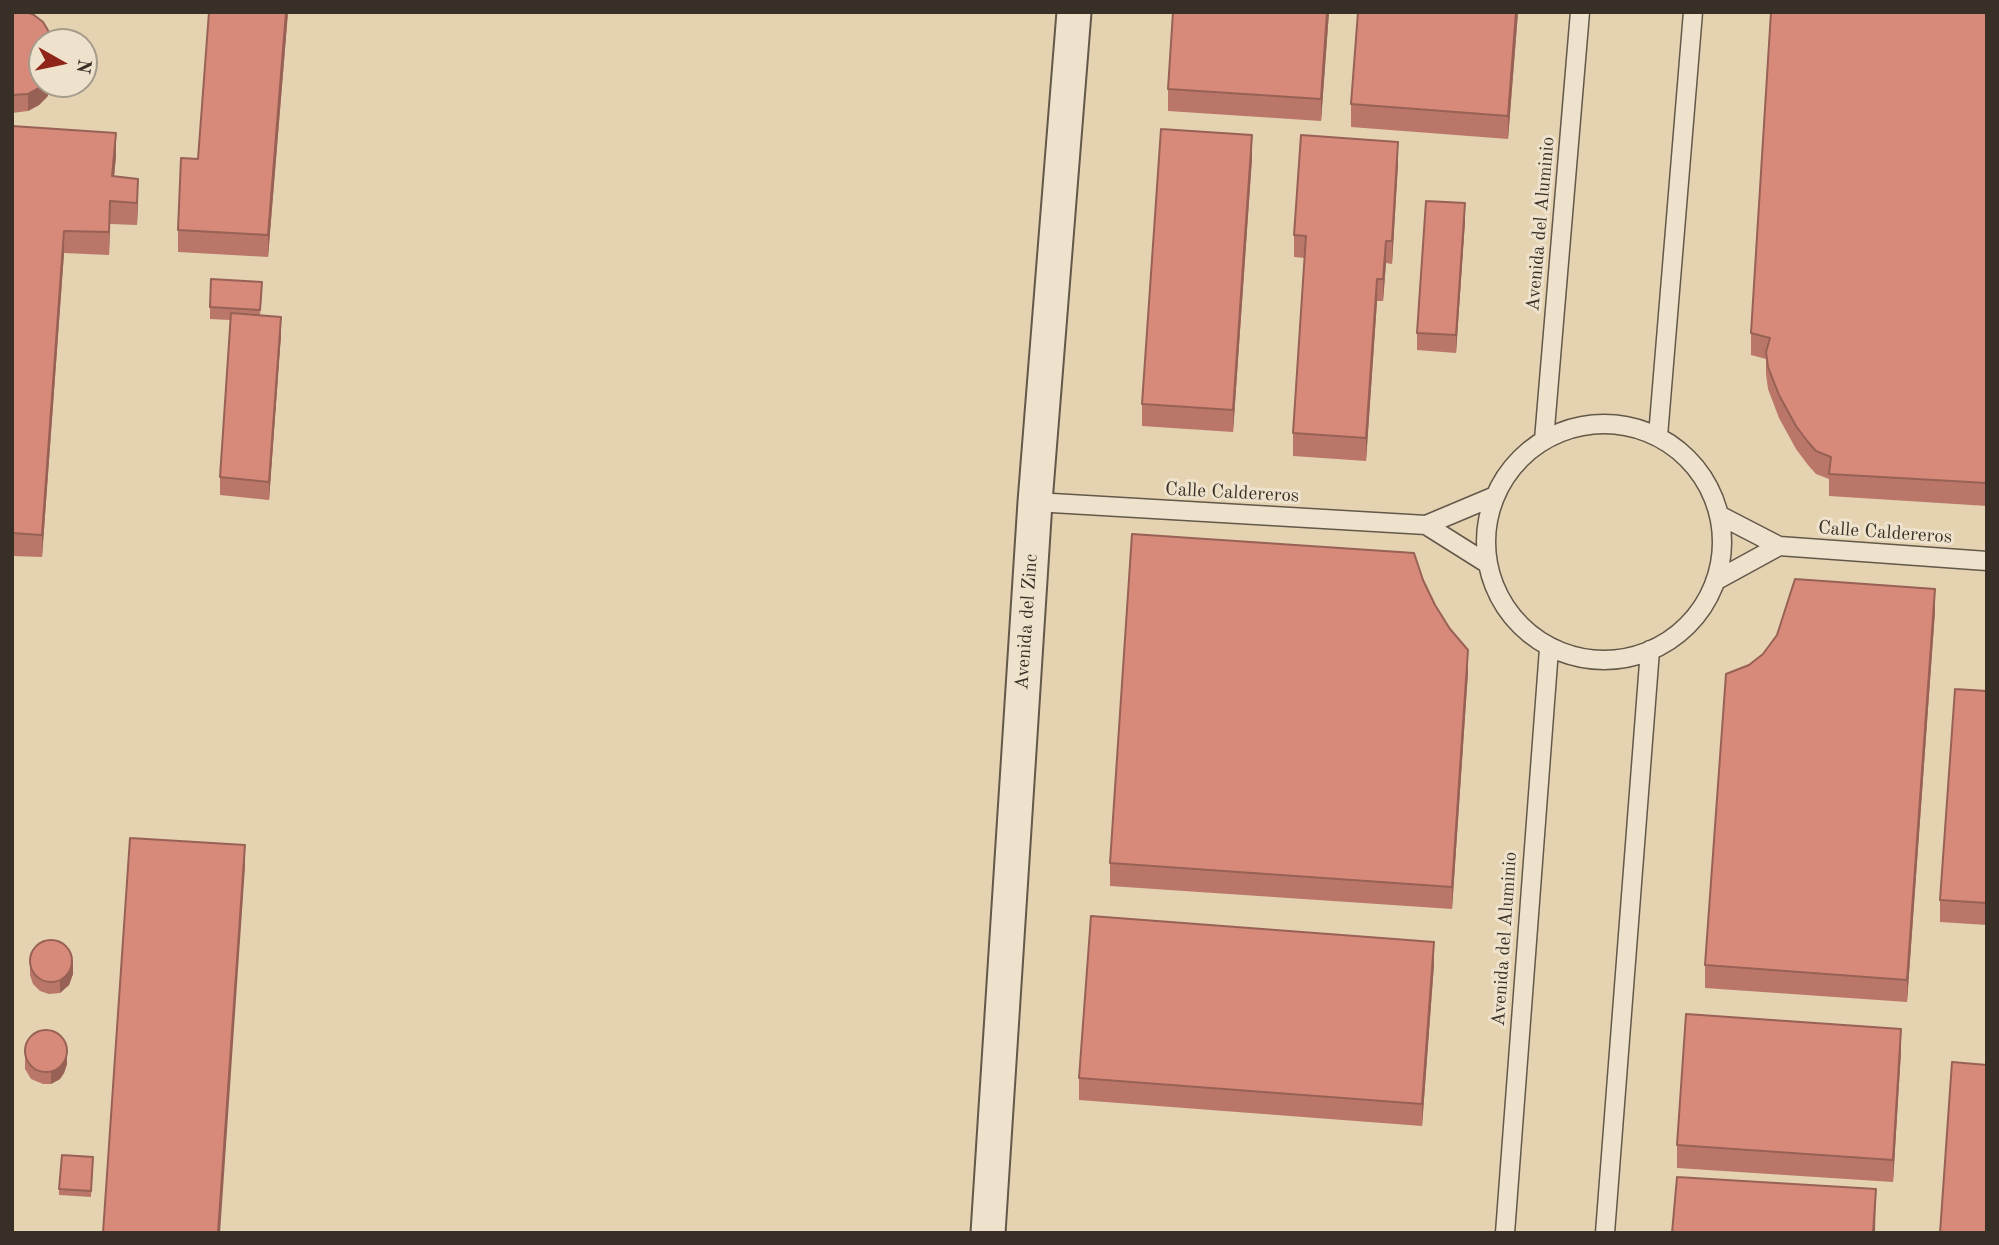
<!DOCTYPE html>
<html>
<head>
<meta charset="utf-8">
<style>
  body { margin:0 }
  #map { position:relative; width:1999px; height:1245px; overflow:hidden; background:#e5d2b1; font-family:"Old Standard TT",serif }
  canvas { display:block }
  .frame { position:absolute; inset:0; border:14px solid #383026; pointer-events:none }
  .north { position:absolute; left:28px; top:28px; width:70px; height:70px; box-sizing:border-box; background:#eee2cc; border:2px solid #a59b8a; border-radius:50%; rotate:99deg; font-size:19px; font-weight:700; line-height:28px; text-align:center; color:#383026 }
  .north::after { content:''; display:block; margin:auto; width:24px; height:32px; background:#8f2418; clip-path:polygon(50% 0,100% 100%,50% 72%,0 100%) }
</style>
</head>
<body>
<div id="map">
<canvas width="1999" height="1245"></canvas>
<div class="frame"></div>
<div class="north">N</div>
</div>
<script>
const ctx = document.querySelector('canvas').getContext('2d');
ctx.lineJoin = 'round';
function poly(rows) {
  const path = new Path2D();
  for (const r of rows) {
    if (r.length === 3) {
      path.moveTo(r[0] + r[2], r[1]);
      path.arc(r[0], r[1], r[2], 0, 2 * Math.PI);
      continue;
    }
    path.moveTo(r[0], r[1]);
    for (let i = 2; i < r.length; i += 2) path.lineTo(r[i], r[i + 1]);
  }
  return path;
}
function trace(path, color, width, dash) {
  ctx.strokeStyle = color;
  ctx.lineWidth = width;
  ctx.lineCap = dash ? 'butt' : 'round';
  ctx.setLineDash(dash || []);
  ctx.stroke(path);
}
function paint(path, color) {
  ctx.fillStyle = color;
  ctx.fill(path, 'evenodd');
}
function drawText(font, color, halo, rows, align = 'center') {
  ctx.font = font + ' "Old Standard TT",serif';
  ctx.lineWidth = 6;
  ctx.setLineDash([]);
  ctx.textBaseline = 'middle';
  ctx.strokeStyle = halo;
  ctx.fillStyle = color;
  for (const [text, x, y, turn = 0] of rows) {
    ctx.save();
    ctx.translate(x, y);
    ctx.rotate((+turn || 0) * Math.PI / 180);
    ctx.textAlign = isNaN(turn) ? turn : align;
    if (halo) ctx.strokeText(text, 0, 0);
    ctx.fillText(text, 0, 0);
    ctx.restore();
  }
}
const lane = poly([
  [1604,542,118],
  [1658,436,1693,12],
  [1544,440,1580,12],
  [1035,502,1426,525,1495,496],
  [1719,515,1779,546,1987,561],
  [1426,525,1488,564],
  [1715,581,1779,546],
  [1505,1233,1549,649],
  [1605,1233,1650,650]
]);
const street = poly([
  [988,1233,1035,502,1074,12]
]);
const wall = poly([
  [12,12,42,84,73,84,73,87,53,86,47,97,39,105,28,111,12,113],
  [288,12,268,257,178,252,178,230,198,159],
  [1173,12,1329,12,1321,121,1168,111,1168,89],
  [1358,12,1518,12,1508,139,1351,127,1351,104],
  [1987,12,1987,506,1829,496,1829,479,1816,474,1808,465,1796,449,1779,418,1768,389,1766,374,1766,359,1751,355,1751,333],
  [12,126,116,156,114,176,138,201,137,225,110,224,109,255,64,253,42,557,12,556],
  [1252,158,1233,432,1142,426,1142,404],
  [1398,164,1392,264,1386,263,1383,301,1377,301,1366,461,1293,456,1293,433,1305,258,1294,257,1294,235],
  [1465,221,1456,353,1417,350,1417,333],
  [262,294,260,315,281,335,269,500,220,495,220,477,230,320,210,319,210,307],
  [1423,580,1468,672,1452,909,1110,886,1110,863],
  [1935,611,1907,1002,1705,988,1705,965,1749,665,1763,654,1777,635],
  [1987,691,1987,925,1940,922,1940,900],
  [30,963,73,974,69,985,60,993,49,994,40,991,33,984,30,975],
  [1434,964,1422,1126,1079,1100,1079,1078],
  [25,1046,67,1064,64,1073,60,1079,51,1084,43,1084,31,1079,25,1069],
  [1901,1051,1893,1182,1677,1168,1677,1145],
  [93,1157,91,1197,59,1195,59,1189]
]);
const shadedWall = poly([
  [286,12,288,12,268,257,268,235],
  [1327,12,1329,12,1321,121,1321,99],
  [1516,12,1518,12,1508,139,1508,116],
  [43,84,53,84,53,86,47,97,39,105,28,111,28,94],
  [116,133,116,156,112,198,112,176],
  [1252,135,1252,158,1233,432,1233,410],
  [1398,142,1398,164,1392,264,1392,241],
  [138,179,138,201,137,225,137,203],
  [110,201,110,224,109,255,109,232],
  [1465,203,1465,221,1456,353,1456,335],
  [64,231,64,253,42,557,42,535],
  [1386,241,1386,263,1383,301,1383,279],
  [1377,279,1377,301,1366,461,1366,438],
  [281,317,281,335,269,500,269,482],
  [1935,589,1935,611,1907,1002,1907,980],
  [1468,650,1468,672,1452,909,1452,887],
  [245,845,245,867,220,1233,218,1233],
  [1434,942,1434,964,1422,1126,1422,1104],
  [73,962,73,974,69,985,60,993,60,981],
  [1901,1029,1901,1051,1893,1182,1893,1160],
  [67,1052,67,1064,64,1073,60,1079,51,1084,51,1072],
  [1876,1189,1875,1233,1873,1233]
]);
const building = poly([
  [12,12,27,12,34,15,43,22,55,42,42,42,43,84,39,88,28,94,12,95,12,12],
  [209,12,286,12,268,235,178,230,181,158,198,159,209,12],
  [1173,12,1327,12,1321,99,1168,89,1173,12],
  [1358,12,1516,12,1508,116,1351,104,1358,12],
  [1771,12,1987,12,1987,483,1829,474,1831,457,1816,451,1808,442,1796,426,1779,395,1768,367,1766,352,1770,338,1751,333,1771,12],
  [12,126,116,133,112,176,138,179,137,203,110,201,109,232,64,231,42,535,12,533,12,126],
  [1161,129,1252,135,1233,410,1142,404,1161,129],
  [1301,135,1398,142,1392,241,1386,241,1383,279,1377,279,1366,438,1293,433,1306,236,1294,235,1301,135],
  [1426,201,1465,203,1456,335,1417,333,1426,201],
  [211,279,262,282,260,310,210,307,211,279],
  [231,313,281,317,269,482,220,477,231,313],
  [1132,534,1414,553,1423,580,1435,605,1450,629,1468,650,1452,887,1110,863,1132,534],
  [1795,579,1935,589,1907,980,1705,965,1726,674,1749,665,1763,654,1777,635,1795,579],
  [1955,689,1987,691,1987,903,1940,900,1955,689],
  [130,838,245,845,218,1233,103,1233,130,838],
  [1091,916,1434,942,1422,1104,1079,1078,1091,916],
  [51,961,21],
  [1686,1014,1901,1029,1893,1160,1677,1145,1686,1014],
  [46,1051,21],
  [1952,1062,1987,1065,1987,1233,1940,1233,1952,1062],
  [62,1155,93,1157,91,1191,59,1189,62,1155],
  [1677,1177,1876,1189,1873,1233,1672,1233,1677,1177]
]);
const streetNames = [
  ["Avenida del Aluminio",1541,224,-85],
  ["Calle Caldereros",1232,493,3],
  ["Calle Caldereros",1885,533,4],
  ["Avenida del Zinc",1027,622,-86],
  ["Avenida del Aluminio",1505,939,-86]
];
trace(lane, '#635849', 21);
trace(street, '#635849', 37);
trace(lane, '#eee2cc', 18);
trace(street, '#eee2cc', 33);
paint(wall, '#ba7769');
paint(shadedWall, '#976155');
paint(building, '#d88a7a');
trace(building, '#976155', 2);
drawText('19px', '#383026', '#eee2cc', streetNames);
</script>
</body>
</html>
